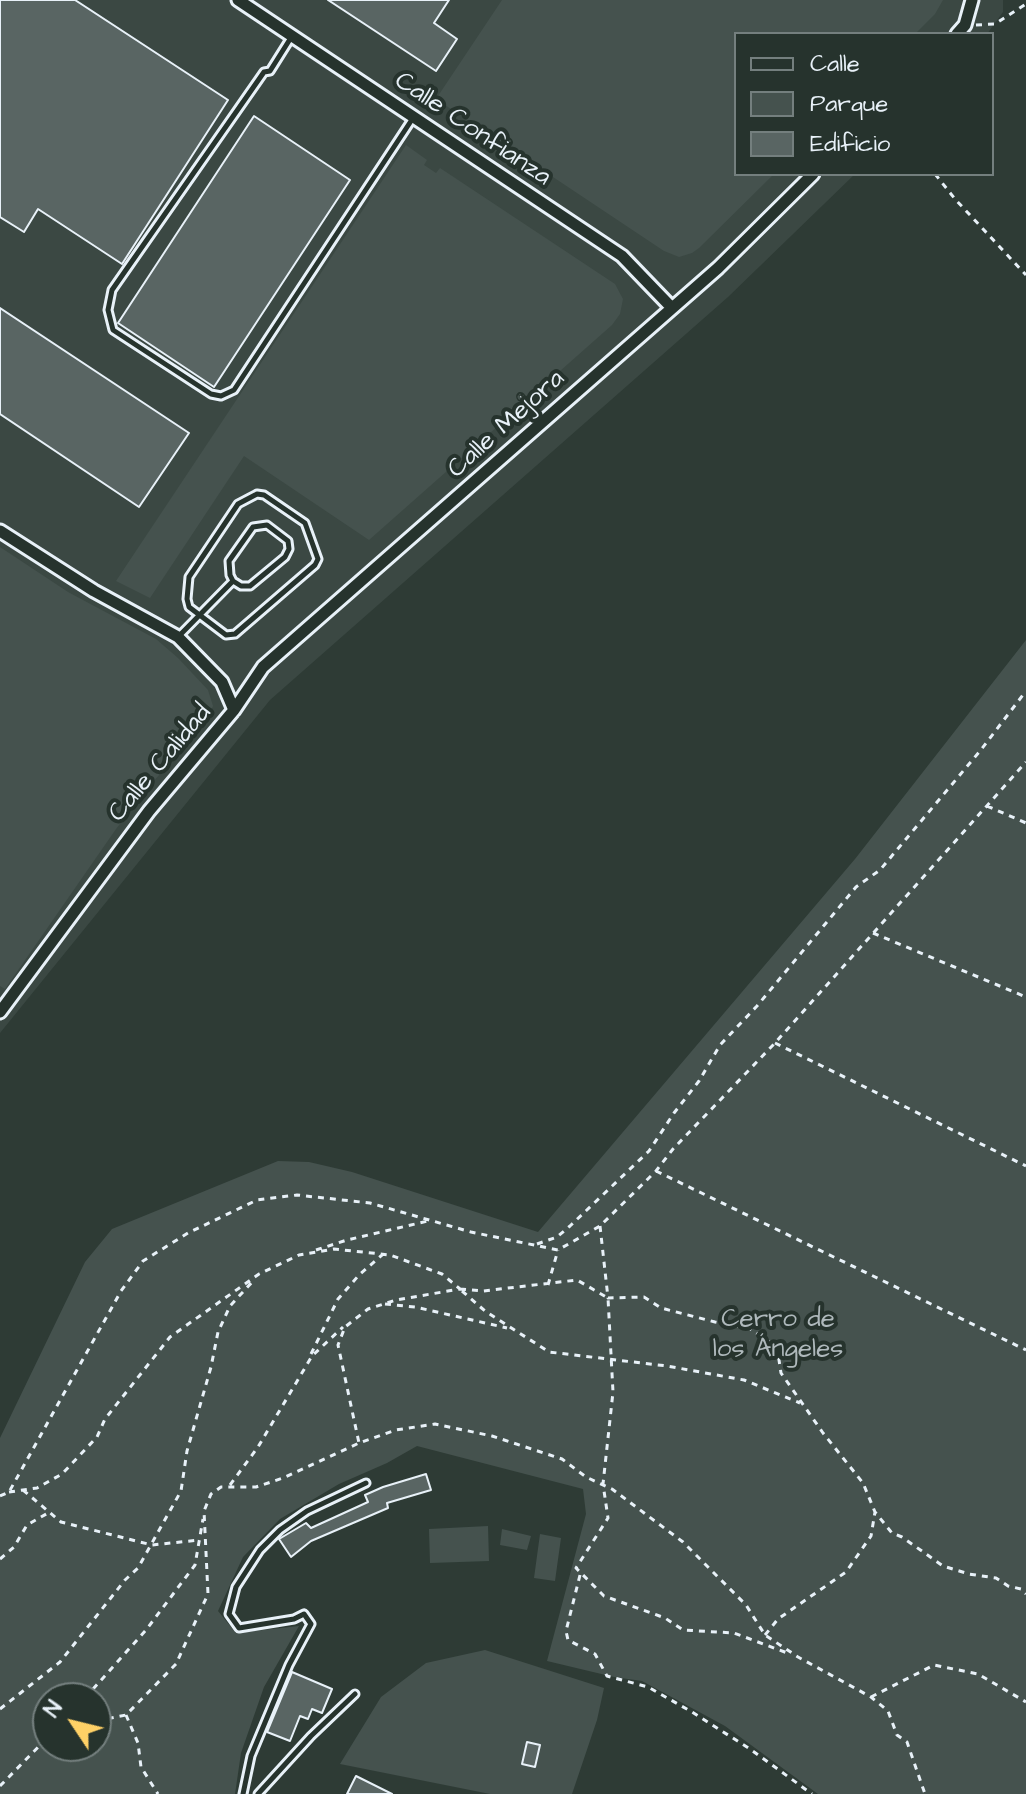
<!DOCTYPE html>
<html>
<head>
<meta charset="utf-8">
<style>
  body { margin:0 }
  #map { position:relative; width:1026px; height:1794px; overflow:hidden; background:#2e3b35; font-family:"Architects Daughter",sans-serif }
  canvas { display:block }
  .legend { position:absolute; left:734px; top:32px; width:260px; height:144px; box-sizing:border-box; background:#26332d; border:2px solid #747f7e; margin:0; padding:10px 14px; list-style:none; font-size:24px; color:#e8f1f8 }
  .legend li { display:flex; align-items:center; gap:16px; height:40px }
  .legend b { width:40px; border:2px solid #747f7e }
  .north { position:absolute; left:32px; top:1682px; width:80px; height:80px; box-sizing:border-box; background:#26332d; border:2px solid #747f7e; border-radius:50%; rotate:305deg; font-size:22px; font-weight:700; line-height:32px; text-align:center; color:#e8f1f8 }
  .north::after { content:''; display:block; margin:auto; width:28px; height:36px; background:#ffd166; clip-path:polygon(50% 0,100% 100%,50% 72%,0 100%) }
</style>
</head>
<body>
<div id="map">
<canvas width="1026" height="1794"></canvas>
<ul class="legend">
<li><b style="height:10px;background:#26332d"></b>Calle</li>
<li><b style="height:22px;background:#45524e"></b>Parque</li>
<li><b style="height:22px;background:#596563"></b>Edificio</li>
</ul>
<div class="north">N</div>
</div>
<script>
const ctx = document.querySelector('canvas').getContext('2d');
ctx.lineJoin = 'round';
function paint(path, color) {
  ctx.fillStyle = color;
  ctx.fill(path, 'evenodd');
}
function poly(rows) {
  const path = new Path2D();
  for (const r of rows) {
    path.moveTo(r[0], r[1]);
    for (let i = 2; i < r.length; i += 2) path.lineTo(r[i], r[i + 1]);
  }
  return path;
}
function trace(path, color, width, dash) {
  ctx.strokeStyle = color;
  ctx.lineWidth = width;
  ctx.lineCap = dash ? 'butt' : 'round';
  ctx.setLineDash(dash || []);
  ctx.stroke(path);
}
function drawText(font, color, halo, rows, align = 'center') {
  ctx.font = font + ' "Architects Daughter",sans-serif';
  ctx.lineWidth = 8;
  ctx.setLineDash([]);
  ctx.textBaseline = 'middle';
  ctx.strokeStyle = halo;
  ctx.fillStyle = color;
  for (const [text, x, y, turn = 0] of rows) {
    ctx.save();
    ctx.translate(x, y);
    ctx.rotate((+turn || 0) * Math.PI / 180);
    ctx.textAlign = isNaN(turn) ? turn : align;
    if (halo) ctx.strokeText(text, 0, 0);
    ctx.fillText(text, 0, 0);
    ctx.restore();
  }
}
const built = poly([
  [0,0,1003,0,1003,12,987,34,736,34,736,174,855,174,728,297,270,700,0,1033]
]);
const green = poly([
  [502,0,943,0,935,14,915,34,736,34,736,174,774,174,699,248,692,253,679,257,664,251,436,99],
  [406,145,427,160,424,165,436,173,440,168,615,284,623,299,620,314,612,325,369,540,244,456,150,598,116,581],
  [0,547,68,592,156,639,178,658,208,690,213,706,205,724,151,784,116,829,5,989,0,986],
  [1026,640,1026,1794,818,1794,725,1726,642,1681,614,1677,547,1661,586,1514,583,1489,417,1446,387,1463,339,1484,280,1519,243,1557,218,1611,236,1633,299,1626,264,1687,241,1753,235,1794,0,1794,0,1438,85,1262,112,1229,278,1161,309,1162,352,1172,538,1232,855,859],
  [48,1698,96,1698,96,1746,48,1746],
  [488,1526,489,1561,430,1563,429,1529],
  [502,1529,531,1536,527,1550,500,1545],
  [540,1534,561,1538,555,1581,534,1578],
  [485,1650,604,1688,597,1720,572,1794,490,1794,340,1764,381,1697,426,1663]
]);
const building = poly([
  [0,0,75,0,228,100,122,264,38,209,24,232,0,217,0,0],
  [328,0,449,0,434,23,457,39,436,71,328,0],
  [254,116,350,180,214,387,118,323,254,116],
  [0,308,189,433,139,507,0,414,0,308],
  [426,1474,431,1490,387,1503,388,1508,311,1541,291,1557,279,1539,306,1523,311,1528,368,1502,365,1495,383,1487,426,1474],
  [292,1672,332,1689,322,1713,312,1709,308,1719,300,1716,290,1741,267,1732,292,1672],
  [527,1742,540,1745,535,1767,522,1764,527,1742],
  [356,1776,392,1794,347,1794,356,1776]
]);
const path = poly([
  [976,25,995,24,1026,4],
  [935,174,955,199,1026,275],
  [987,806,1026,823],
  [873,933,1026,997],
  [775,1043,1026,1166],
  [656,1171,1026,1350],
  [600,1226,608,1298,644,1297,661,1308,715,1322,749,1328,777,1347,781,1373,823,1433,863,1483,875,1512,892,1533,902,1537,943,1566,969,1574,996,1578,1008,1586,1021,1589,1026,1594],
  [537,1244,557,1237,570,1226,649,1151,674,1113,699,1081,720,1045,757,1006,856,887,880,870,980,751,1026,691],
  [316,1250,347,1240,428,1221],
  [548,1285,558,1250],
  [460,1289,483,1291,577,1280,608,1298,613,1392,603,1484,608,1518,576,1568,604,1596,665,1618,683,1630,734,1633,790,1654],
  [462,1291,485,1311,549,1352,667,1366,744,1380,800,1403],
  [385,1304,415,1307,507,1328],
  [311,1354,338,1299,359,1275,382,1255],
  [230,1485,258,1447,312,1356,343,1327],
  [23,1490,61,1522,152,1545,199,1540],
  [9,1492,37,1488,62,1474,97,1437,105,1419,170,1337,259,1274,299,1255,334,1249,390,1255,442,1274,460,1289,396,1300,368,1309,345,1327,338,1345,359,1443],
  [0,1496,9,1492,121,1291,143,1261,188,1233,257,1200,297,1195,370,1203,471,1232,558,1250,600,1226,656,1171,673,1149,775,1043,1026,762],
  [0,1559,14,1547,27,1525,48,1513],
  [580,1575,566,1631,568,1640,595,1654,607,1676,648,1687,692,1712,750,1749,812,1794],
  [765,1635,778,1619,846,1572,871,1536,875,1512],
  [871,1697,934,1665,978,1674,1026,1702],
  [85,1698,146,1630,195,1565,203,1519],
  [0,1709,60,1662,125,1580,138,1568,181,1491,187,1451,211,1367,218,1332,230,1306,254,1280],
  [126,1715,138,1743,141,1767,158,1794],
  [96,1721,126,1715,176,1664,208,1594,204,1511,211,1494,221,1487,256,1487,283,1478,359,1443,396,1430,435,1424,492,1436,562,1459,586,1477,612,1489,683,1542,746,1605,765,1635,798,1657,871,1697,888,1711,897,1735,907,1742,925,1794],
  [0,1786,48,1737]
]);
const service = poly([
  [292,36,270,71,264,72,112,290,108,310,113,330,211,394,221,396,234,390,413,118],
  [257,494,264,495,305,523,318,559,315,565,235,634,226,635,189,607,187,599,189,577,238,504,257,494],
  [179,636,233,581,241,586,250,586,285,557,289,549,288,541,267,525,253,527,229,561,230,575,233,581],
  [243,1794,251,1756,289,1665,311,1624,304,1614,294,1619,239,1628,229,1614,236,1587,260,1550,280,1530,307,1511,366,1483],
  [258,1794,311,1736,355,1694]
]);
const minor = poly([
  [238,0,622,256,672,308],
  [957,34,965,25,972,0],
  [0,531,94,591,178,637,222,682,234,710],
  [0,1012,149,811,234,710,263,667,718,268,813,174]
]);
const streetNames = [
  ["Calle Confianza",472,130,34],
  ["Calle Mejora",507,425,-42],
  ["Calle Calidad",161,764,-50]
];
const parkNames = [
  ["Cerro de",778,1321],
  ["los Ángeles",778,1351]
];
paint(built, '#3b4843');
paint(green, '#45524e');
paint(building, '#596563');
trace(building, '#e8f1f8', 2);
trace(service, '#e8f1f8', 11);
trace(minor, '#e8f1f8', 17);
trace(path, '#e8f1f8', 3, [6, 6]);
trace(service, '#26332d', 5);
trace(minor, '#26332d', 11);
drawText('26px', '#e8f1f8', '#26332d', streetNames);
drawText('26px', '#afb9bc', '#26332d', parkNames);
</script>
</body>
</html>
